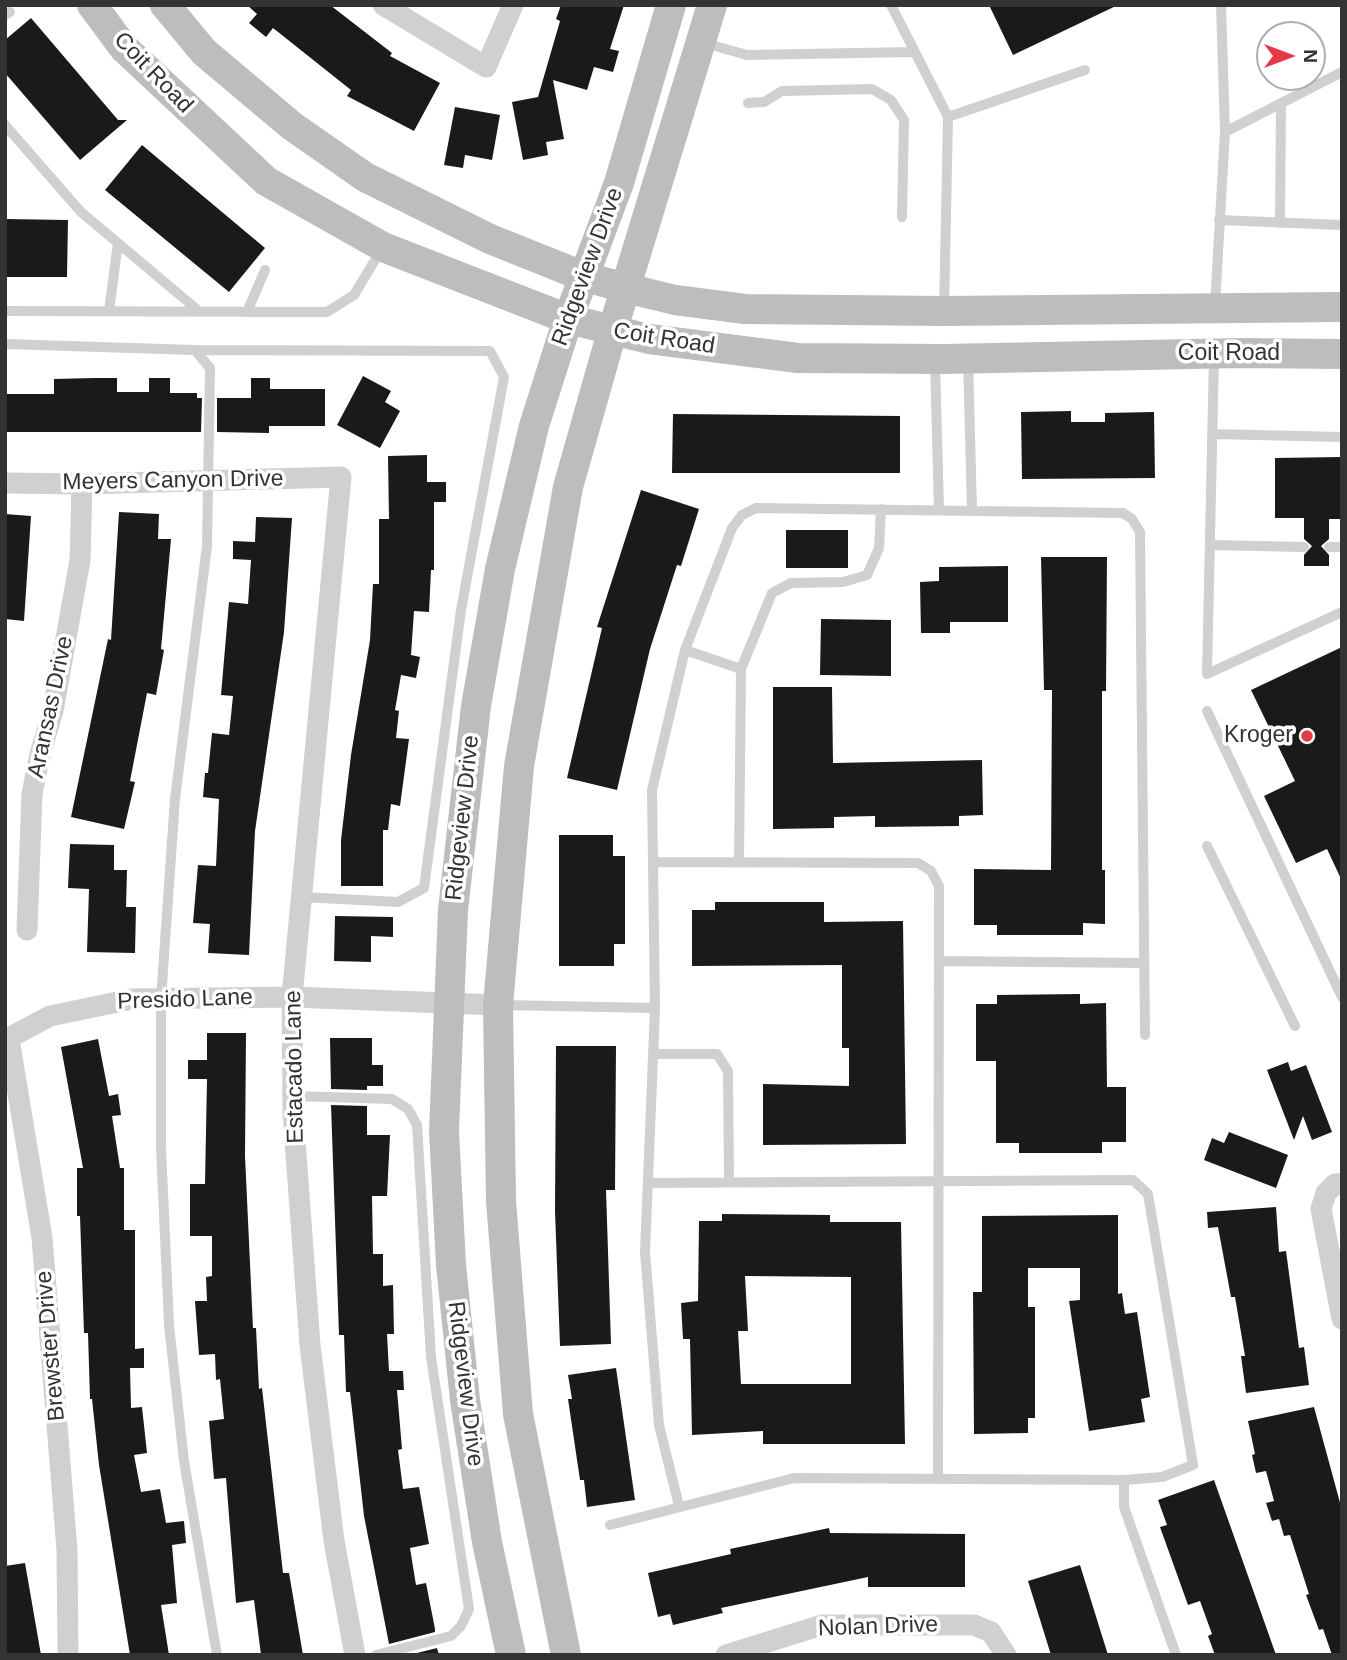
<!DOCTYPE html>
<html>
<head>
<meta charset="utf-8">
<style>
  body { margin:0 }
  #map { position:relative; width:1347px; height:1660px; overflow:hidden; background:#fff; font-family:Helvetica,sans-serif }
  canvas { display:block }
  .frame { position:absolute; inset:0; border:7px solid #333; pointer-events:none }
  .north { position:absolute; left:1256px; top:21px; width:70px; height:70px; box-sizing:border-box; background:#fff; border:2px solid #adadad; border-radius:50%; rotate:90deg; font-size:19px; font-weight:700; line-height:28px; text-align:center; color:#333 }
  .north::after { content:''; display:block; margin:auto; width:24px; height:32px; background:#e63946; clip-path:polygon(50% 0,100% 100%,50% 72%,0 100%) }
</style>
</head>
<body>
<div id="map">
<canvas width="1347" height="1660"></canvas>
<div class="frame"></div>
<div class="north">N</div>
</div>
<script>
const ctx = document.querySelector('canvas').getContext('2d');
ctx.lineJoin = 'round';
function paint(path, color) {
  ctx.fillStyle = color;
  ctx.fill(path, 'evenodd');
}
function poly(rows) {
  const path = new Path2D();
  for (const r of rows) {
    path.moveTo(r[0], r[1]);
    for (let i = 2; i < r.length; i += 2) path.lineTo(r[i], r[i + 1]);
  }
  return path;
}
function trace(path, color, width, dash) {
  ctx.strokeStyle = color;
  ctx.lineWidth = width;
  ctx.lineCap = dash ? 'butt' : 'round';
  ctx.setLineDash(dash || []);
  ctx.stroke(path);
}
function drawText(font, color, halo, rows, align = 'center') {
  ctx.font = font + ' Helvetica,sans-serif';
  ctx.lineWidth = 7;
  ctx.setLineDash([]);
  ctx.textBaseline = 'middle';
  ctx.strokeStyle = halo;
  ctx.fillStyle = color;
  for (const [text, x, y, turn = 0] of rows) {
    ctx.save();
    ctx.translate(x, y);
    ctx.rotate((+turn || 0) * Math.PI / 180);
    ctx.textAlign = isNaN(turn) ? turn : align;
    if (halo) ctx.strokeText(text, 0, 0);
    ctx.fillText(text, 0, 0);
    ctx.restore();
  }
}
const building = poly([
  [247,5,330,5,392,53,390,56,440,83,414,131,347,96,351,90,273,28,266,37,249,23,257,14],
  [561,5,624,5,610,49,619,51,613,72,594,67,587,90,553,80,564,139,546,142,548,155,523,160,512,102,538,97,560,21,556,19],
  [989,5,1118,5,1013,55],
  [31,18,118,120,127,120,80,160,5,73,5,40],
  [455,107,500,115,492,160,465,155,463,168,444,165],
  [142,145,265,248,229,292,105,190],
  [5,219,68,220,67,277,5,277],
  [363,376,391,391,385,402,400,411,380,448,337,425],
  [94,378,117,378,117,392,149,392,149,378,170,378,170,393,197,393,197,398,202,398,201,432,5,432,5,394,54,394,54,379],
  [251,378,270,378,270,389,325,389,325,426,269,426,269,433,217,432,217,398,251,398],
  [1071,411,1071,422,1105,422,1105,413,1154,412,1155,478,1022,479,1021,412],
  [673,414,900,416,900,473,672,473],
  [427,455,427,482,446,482,446,502,434,502,434,570,431,570,429,612,414,611,411,655,420,657,416,678,401,675,395,710,399,711,396,738,409,739,400,806,391,804,388,830,383,830,383,886,341,886,341,840,351,755,370,640,373,584,379,584,379,519,389,519,388,456],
  [1342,457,1342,519,1329,519,1329,539,1321,546,1329,555,1329,566,1304,566,1304,555,1312,546,1304,539,1304,518,1275,518,1275,458],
  [641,490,699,509,681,566,677,565,650,649,617,790,567,778,602,628,597,627],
  [119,512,159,514,158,539,171,539,161,649,164,650,156,695,147,693,130,781,135,782,124,829,71,817,108,639,111,640],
  [5,514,31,516,24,621,5,619],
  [256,517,292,518,284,632,255,831,249,955,208,953,210,924,193,923,198,865,216,866,219,799,203,797,205,773,208,773,212,733,229,735,233,696,221,695,229,602,248,604,251,560,233,559,233,541,255,542],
  [786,530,848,530,848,568,786,568],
  [1041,557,1107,557,1106,691,1102,691,1102,870,1105,870,1105,924,1083,923,1083,935,997,935,997,925,974,925,974,869,1051,870,1052,690,1044,690],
  [1008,566,1008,622,950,622,950,633,921,633,920,582,939,581,939,567],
  [821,619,891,620,891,676,820,675],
  [1342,647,1342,881,1327,849,1296,863,1264,796,1295,781,1251,690],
  [773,687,832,687,833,763,982,760,983,815,959,816,959,826,875,827,875,816,834,817,834,828,773,829],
  [559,835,613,835,613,856,625,856,625,944,614,944,614,966,559,966],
  [70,844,114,845,114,870,127,870,126,907,136,907,135,953,87,952,89,889,68,888],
  [715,902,824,902,824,922,903,921,906,1144,763,1145,763,1084,849,1086,849,1048,842,1048,842,965,692,966,692,910,715,910],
  [335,916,393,917,393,937,371,936,371,962,334,961],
  [1080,994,1080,1004,1106,1003,1107,1087,1126,1087,1126,1142,1102,1142,1102,1153,1019,1153,1019,1143,996,1143,996,1061,976,1061,976,1004,997,1004,997,995],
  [207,1033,246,1033,245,1156,253,1328,256,1328,259,1389,262,1388,283,1573,289,1573,303,1655,261,1655,254,1600,236,1603,226,1478,214,1479,209,1421,224,1419,220,1379,216,1380,215,1354,199,1355,195,1301,207,1301,206,1277,212,1276,212,1236,190,1236,190,1184,205,1184,207,1079,188,1079,188,1060,207,1060],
  [330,1038,372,1038,372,1065,383,1065,383,1086,367,1086,367,1090,331,1089],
  [98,1039,109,1096,118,1094,121,1115,112,1116,120,1168,124,1168,124,1230,135,1230,135,1349,144,1348,144,1368,130,1368,131,1408,142,1407,147,1453,134,1455,141,1492,160,1489,166,1523,184,1521,186,1543,172,1545,177,1603,161,1605,169,1655,130,1655,99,1465,92,1399,90,1399,88,1333,84,1333,80,1216,77,1216,77,1168,83,1168,61,1047],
  [556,1046,616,1046,615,1190,606,1190,611,1344,560,1346,555,1211],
  [1288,1062,1291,1071,1306,1065,1332,1132,1312,1140,1303,1116,1294,1140,1267,1070],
  [331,1105,367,1106,367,1135,390,1135,387,1196,372,1196,373,1254,383,1254,383,1286,393,1285,394,1334,387,1334,389,1371,403,1371,404,1390,397,1390,402,1449,398,1450,403,1489,419,1487,429,1544,410,1548,416,1585,426,1583,435,1629,435,1632,389,1644,364,1516,350,1392,346,1392,344,1335,339,1335],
  [1229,1132,1288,1155,1276,1188,1204,1160,1212,1138,1224,1143],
  [1276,1207,1279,1252,1286,1251,1299,1348,1304,1347,1309,1385,1246,1393,1241,1356,1245,1356,1235,1297,1231,1297,1218,1227,1208,1228,1207,1212],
  [722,1214,830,1215,830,1222,901,1222,905,1444,763,1444,763,1431,692,1435,690,1339,683,1339,681,1303,698,1301,699,1221,722,1221],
  [745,1276,851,1277,851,1384,741,1384,738,1331,748,1331],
  [1118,1215,1118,1294,1122,1293,1125,1314,1137,1312,1150,1397,1141,1399,1145,1422,1089,1431,1069,1301,1080,1300,1080,1268,1028,1268,1028,1307,1035,1307,1035,1418,1028,1418,1028,1433,974,1434,973,1292,982,1292,982,1216],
  [616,1368,635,1500,587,1507,584,1480,580,1480,568,1399,572,1399,568,1375],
  [1314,1407,1342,1510,1342,1655,1332,1655,1323,1629,1319,1630,1306,1595,1309,1594,1290,1535,1284,1536,1279,1519,1272,1521,1266,1503,1274,1501,1266,1471,1256,1473,1252,1455,1255,1454,1248,1421],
  [1214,1480,1264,1621,1276,1655,1215,1655,1208,1636,1212,1634,1200,1601,1188,1605,1160,1527,1167,1525,1158,1500],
  [829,1528,830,1533,965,1534,965,1587,868,1587,868,1577,721,1608,723,1613,673,1625,670,1614,658,1617,648,1573,731,1554,730,1549],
  [25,1563,41,1655,5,1655,5,1566],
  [1080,1565,1108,1655,1051,1655,1028,1581],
  [437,1648,439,1655,409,1655]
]);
const lane = poly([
  [891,5,948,117,944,311],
  [1221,5,1225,132],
  [5,15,10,12],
  [704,43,747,55,914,52],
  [748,103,764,102,782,91,872,89,891,100,904,120,902,217],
  [948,117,1085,70],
  [5,125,81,212,200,312],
  [1219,220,1342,225],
  [1280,223,1281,103],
  [1215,305,1225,132,1342,72],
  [5,311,327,312,354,295,381,250],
  [109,311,118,243],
  [247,312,265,270],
  [5,344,195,350,210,368,207,546,175,799,161,999,161,1148,169,1325,184,1461,217,1655],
  [195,350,490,351,504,377,461,610,424,888,398,902,301,897],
  [1214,356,1207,674,1342,612],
  [968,359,972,510],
  [935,362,939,510],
  [1213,434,1342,437],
  [1210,545,1304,547],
  [1329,547,1342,547],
  [685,650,741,669],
  [1207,711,1342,997],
  [1207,846,1295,1026],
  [653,862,918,863,931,871,939,886,938,1479],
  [739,862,741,669,772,593,791,583,843,582,867,575,879,548,881,509],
  [939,961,1144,963],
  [501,1005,655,1008],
  [653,1054,717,1054,728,1071,729,1182],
  [293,1096,392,1099,408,1109,417,1125,431,1357,469,1609,461,1626,451,1636,376,1655],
  [1124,1480,1124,1507,1176,1655],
  [679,1506,659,1425,645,1252,655,1008,652,790,685,650,732,528,742,515,756,508,1123,513,1132,519,1140,532,1145,1035],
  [610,1525,794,1478,1124,1480,1162,1477,1193,1465,1148,1194,1133,1180,648,1183]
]);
const street = poly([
  [383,5,486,67,513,5],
  [5,483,82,484,341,477,292,997,293,1113,310,1345,334,1541,355,1655],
  [27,930,32,794,40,754,53,711,80,560,82,484],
  [9,1039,42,1238,67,1550,68,1655],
  [5,1040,50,1016,132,999,292,997,498,1005],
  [1342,1184,1335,1184,1326,1193,1321,1209,1342,1319],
  [726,1655,822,1625,974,1625,991,1632,1006,1655]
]);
const secondary = poly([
  [92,5,124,48,266,181,383,247,568,319,649,339,798,358,945,359,1242,353,1342,354],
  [165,5,204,52,292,126,365,177,490,239,585,277,626,288,675,300,745,309,944,311,1342,307],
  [511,1655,487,1542,465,1400,451,1265,444,1131,453,910,476,706,500,569,534,426,568,319,619,183,671,5],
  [566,1655,518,1414,501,1201,498,1005,519,766,568,487,612,332,712,5]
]);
const markers = [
  [1307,736,7,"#e63946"]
];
const streetNames = [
  ["Coit Road",153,73,46],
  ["Ridgeview Drive",588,267,-70],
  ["Coit Road",664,339,9],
  ["Coit Road",1229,354],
  ["Meyers Canyon Drive",173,481,-1],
  ["Aransas Drive",51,707,-78],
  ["Ridgeview Drive",463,818,-84],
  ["Presido Lane",185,1000,-2],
  ["Estacado Lane",295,1067,-91],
  ["Brewster Drive",51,1346,-95],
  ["Ridgeview Drive",465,1384,83],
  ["Nolan Drive",878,1627,-2]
];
const poiNames = [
  ["Kroger",1293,736]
];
paint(building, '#1a1a1a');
trace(lane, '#d0d0d0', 10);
trace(street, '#d0d0d0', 21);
trace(secondary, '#bdbdbd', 30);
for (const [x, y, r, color] of markers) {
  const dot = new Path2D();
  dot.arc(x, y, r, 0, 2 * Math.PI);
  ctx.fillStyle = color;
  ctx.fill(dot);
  trace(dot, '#fff', 2.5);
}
drawText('23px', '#333', '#fff', streetNames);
drawText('23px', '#333', '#fff', poiNames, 'right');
</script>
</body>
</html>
